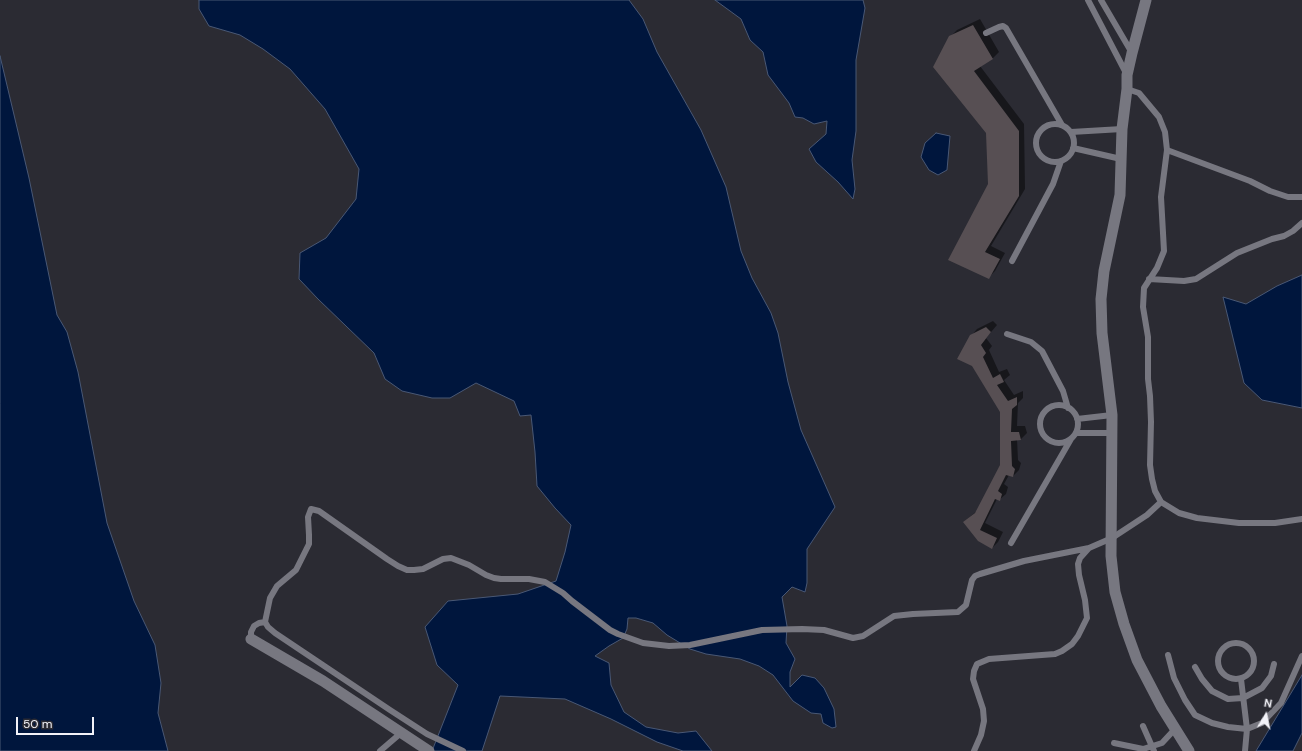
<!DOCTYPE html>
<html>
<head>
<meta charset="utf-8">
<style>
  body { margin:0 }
  #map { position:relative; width:1302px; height:751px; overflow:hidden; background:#2b2b33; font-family:"DM Sans",sans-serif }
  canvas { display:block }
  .north { position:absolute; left:1246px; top:695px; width:40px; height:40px; -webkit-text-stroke:3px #2b2b33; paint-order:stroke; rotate:10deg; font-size:11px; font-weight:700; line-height:16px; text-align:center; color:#f2f2f8 }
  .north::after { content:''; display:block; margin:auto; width:14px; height:18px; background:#f2f2f8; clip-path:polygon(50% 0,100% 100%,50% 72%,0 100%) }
  .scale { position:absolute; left:16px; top:717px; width:78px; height:18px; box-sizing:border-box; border:2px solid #f2f2f8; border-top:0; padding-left:5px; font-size:12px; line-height:14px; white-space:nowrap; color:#f2f2f8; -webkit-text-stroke:3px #2b2b33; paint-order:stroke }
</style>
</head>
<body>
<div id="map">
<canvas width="1302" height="751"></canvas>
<div class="north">N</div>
<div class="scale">50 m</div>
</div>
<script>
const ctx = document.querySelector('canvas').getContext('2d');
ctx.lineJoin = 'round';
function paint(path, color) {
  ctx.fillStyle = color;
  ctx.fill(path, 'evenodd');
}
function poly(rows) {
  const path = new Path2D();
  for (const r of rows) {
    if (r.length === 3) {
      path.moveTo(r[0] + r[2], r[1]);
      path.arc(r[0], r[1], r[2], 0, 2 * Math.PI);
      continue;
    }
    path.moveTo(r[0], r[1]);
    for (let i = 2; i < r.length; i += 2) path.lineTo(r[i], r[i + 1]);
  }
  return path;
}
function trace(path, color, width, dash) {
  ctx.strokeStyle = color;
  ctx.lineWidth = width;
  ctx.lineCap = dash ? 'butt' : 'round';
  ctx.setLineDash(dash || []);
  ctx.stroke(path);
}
const water = poly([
  [199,0,629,0,643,19,657,52,701,130,726,187,741,251,752,278,771,313,778,333,788,382,801,430,835,507,807,549,807,583,805,592,792,587,782,597,787,626,786,643,795,659,790,672,790,687,802,675,815,678,824,688,834,709,836,727,832,728,823,723,821,714,811,713,793,701,773,675,759,666,740,659,706,654,690,649,667,635,653,623,636,618,628,618,627,629,623,638,609,646,595,656,609,663,611,685,624,712,646,727,678,733,696,731,712,751,683,751,657,742,611,719,565,699,500,696,482,751,432,751,458,685,437,665,425,627,448,601,518,594,556,581,565,552,571,525,555,508,537,486,535,452,531,415,520,416,514,401,476,383,450,398,432,398,402,391,385,379,374,353,318,299,299,279,300,253,326,238,356,199,359,169,325,109,290,69,263,49,240,35,209,26,199,9,199,0],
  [715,0,863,0,865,8,856,60,856,131,852,160,855,189,853,199,838,182,816,162,809,149,826,134,827,121,814,124,803,118,795,117,789,103,768,75,763,52,750,40,741,19,715,0],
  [0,56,29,178,57,315,67,332,78,372,107,523,134,601,155,645,161,683,158,713,168,751,0,751,0,56],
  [936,133,950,136,947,170,938,175,929,170,921,157,925,143,936,133],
  [1302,275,1302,408,1262,400,1244,383,1223,297,1246,304,1277,286,1302,275],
  [1302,675,1302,733,1293,751,1256,751,1302,675]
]);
const shadow = poly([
  [980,19,999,52,993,58,980,66,1024,124,1025,189,991,246,1005,253,995,271,988,278,949,259,989,185,987,133,950,37,957,30],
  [993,321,997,325,986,338,992,346,989,350,999,372,1007,369,1010,375,1004,380,1014,395,1023,391,1023,398,1018,403,1017,426,1025,426,1027,433,1021,439,1017,439,1018,460,1021,463,1019,470,1013,476,1009,475,1004,484,1008,487,1006,494,999,500,997,499,985,523,1003,532,998,542,992,548,964,522,978,510,1001,465,1001,411,971,336,977,329]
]);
const building = poly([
  [973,25,993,59,974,71,1019,131,1019,196,985,252,1000,259,989,279,948,260,988,184,986,133,933,67,949,36],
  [986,327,991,332,981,345,986,353,983,357,993,378,1000,374,1004,382,997,385,1008,401,1017,397,1017,405,1012,409,1011,432,1019,432,1021,440,1011,441,1012,466,1015,469,1013,477,1006,475,998,491,1002,494,1000,501,995,499,980,530,997,538,992,549,978,541,963,522,975,513,1000,465,1000,412,972,366,957,359,970,335]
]);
const service = poly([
  [1088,0,1126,73],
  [1101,0,1132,53],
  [986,33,999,27,1003,26,1006,28,1062,125],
  [1127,89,1139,93,1159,117,1165,132,1167,150,1161,197,1164,251,1157,268,1144,288,1143,307,1148,337,1148,379,1150,396,1151,422,1150,465,1152,479,1155,491,1161,502,1179,513,1197,518,1239,523,1275,523,1302,519],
  [1055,143,19],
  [1071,132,1122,129],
  [1073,148,1121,159],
  [1167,150,1250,181,1270,191,1288,197,1302,197],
  [1012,261,1053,184,1061,161],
  [1149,279,1184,281,1196,279,1237,253,1272,239,1284,236,1293,231,1302,223],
  [1007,334,1031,342,1042,351,1063,391,1068,408],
  [1059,424,19],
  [1077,419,1112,415],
  [1076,433,1112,433],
  [1011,543,1071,439],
  [251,639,251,632,254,626,259,623,265,622],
  [1236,661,18],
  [1168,655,1174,678,1185,700,1195,715,1212,723,1228,727,1247,729,1262,723,1281,703,1302,656],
  [1195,667,1202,679,1212,691,1228,699,1243,698,1262,688,1271,676,1274,664],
  [1241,679,1247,729,1245,751],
  [1143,726,1154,751],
  [1114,743,1143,749,1162,743,1175,729],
  [380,751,401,733],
  [463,751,427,734,390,710,275,633,268,627,265,622,270,598,277,586,296,570,309,544,309,535,308,517,311,509,319,511,387,559,398,566,407,570,414,570,423,569,443,559,451,558,469,565,486,575,494,578,501,579,529,579,545,582,563,593,572,601,610,630,618,634,643,643,669,646,690,645,762,630,802,629,824,630,853,638,863,636,894,616,913,614,958,612,966,605,972,580,975,576,980,574,1024,561,1089,548],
  [974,751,981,735,984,721,983,709,973,679,974,671,977,664,989,659,1055,654,1062,651,1072,644,1078,636,1087,618,1085,600,1079,575,1078,564,1080,558,1089,548,1112,538,1147,515,1161,502]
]);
const minor = poly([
  [1146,0,1132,53,1127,75,1127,89,1122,129,1120,195,1104,271,1101,299,1102,333,1112,415,1111,556,1115,592,1124,624,1137,660,1161,706,1189,751],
  [251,639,323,681,429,751]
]);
paint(water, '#00163d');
trace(water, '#495875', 1);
paint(shadow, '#0007');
paint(building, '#574f53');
trace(service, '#777780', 6);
trace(minor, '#777780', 11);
</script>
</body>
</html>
